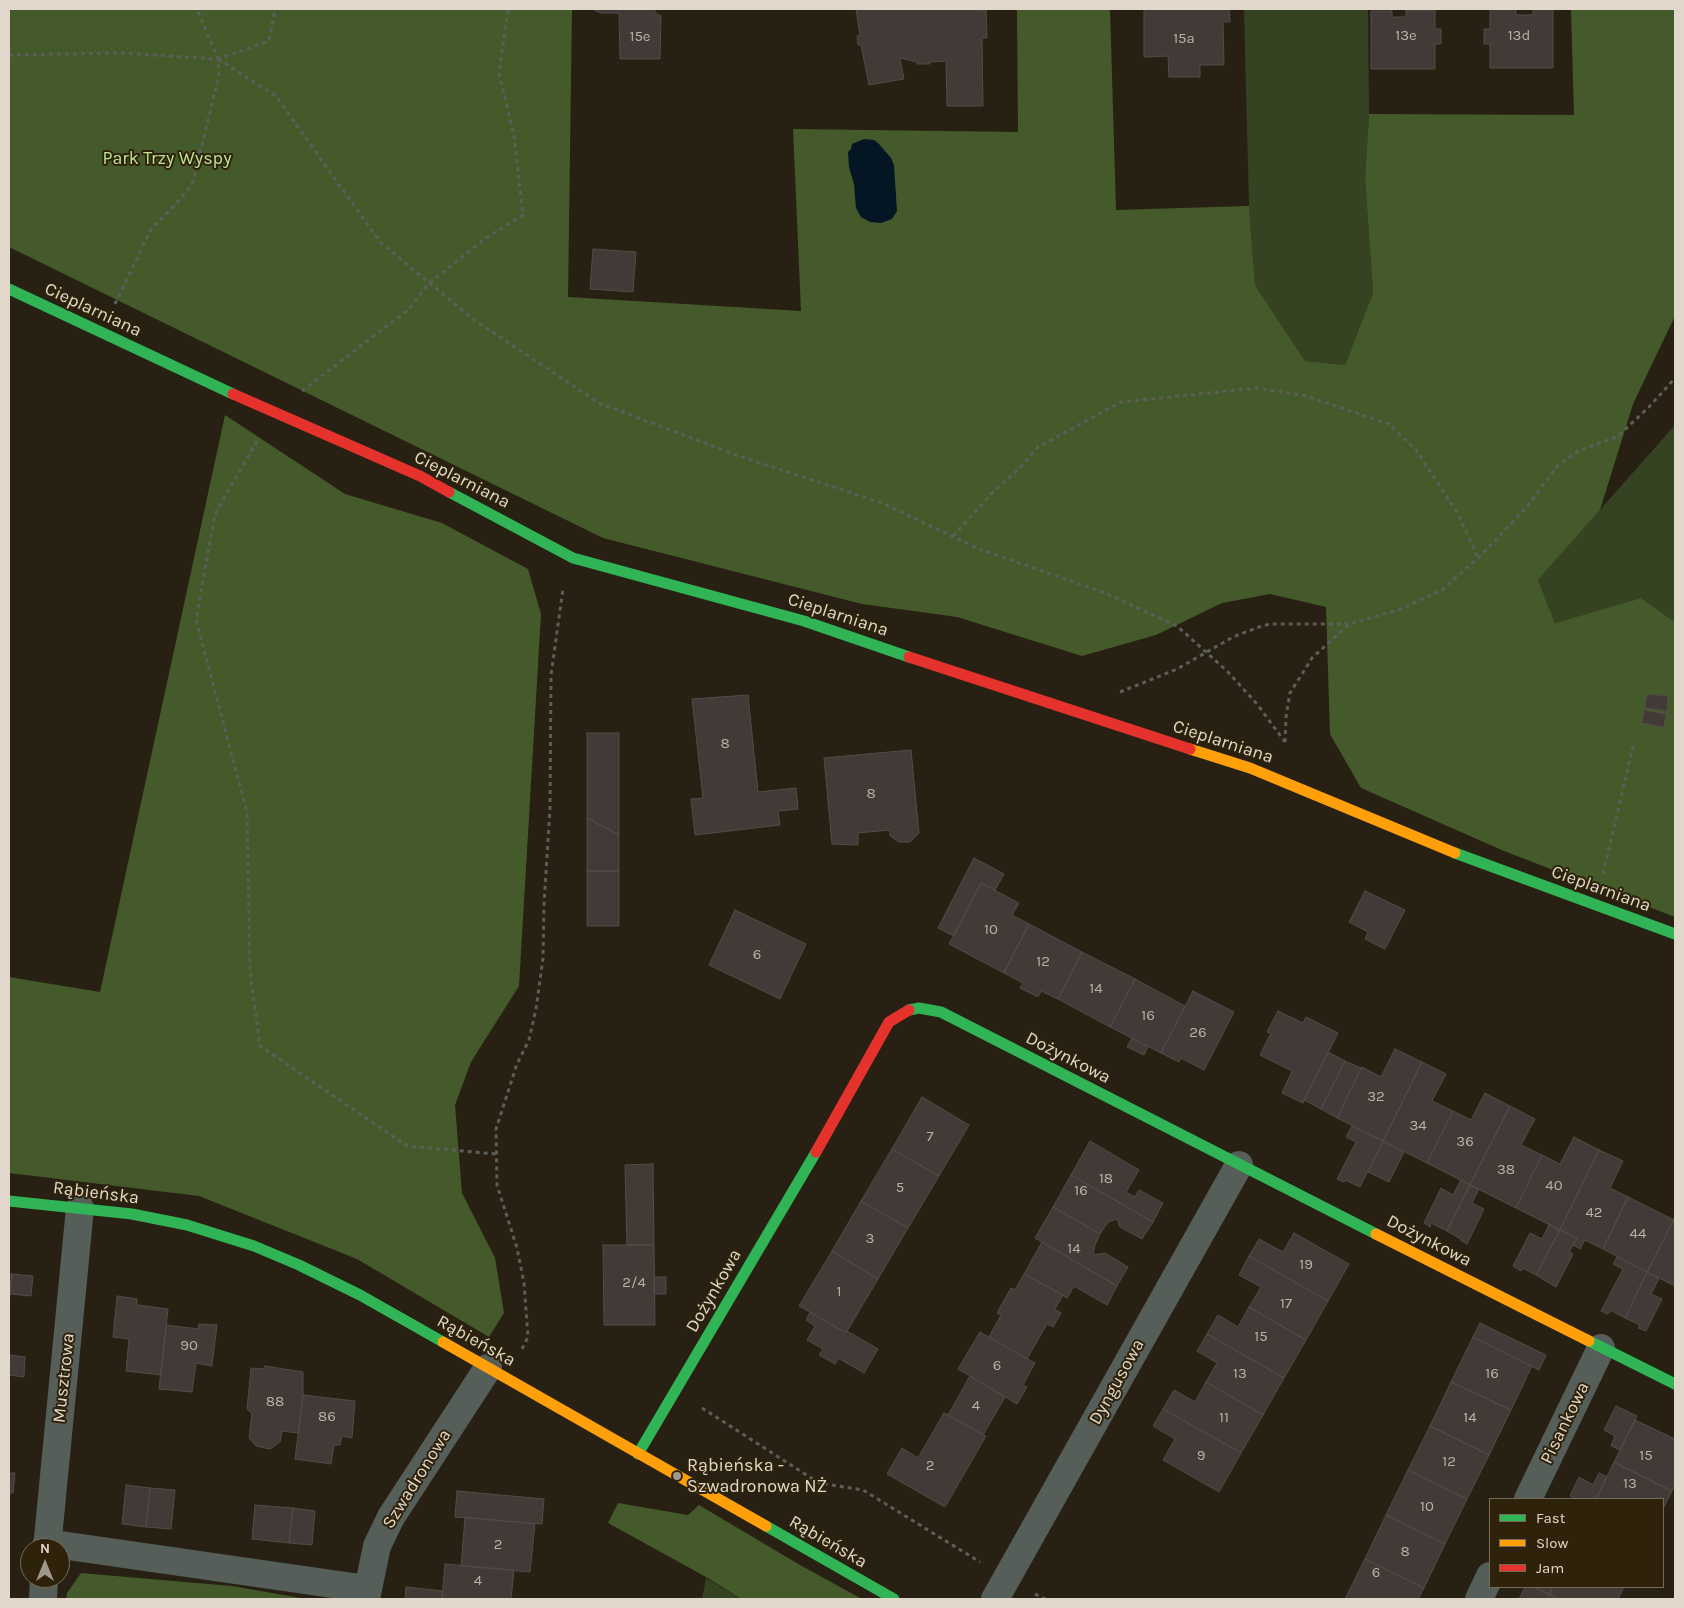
<!DOCTYPE html>
<html>
<head>
<meta charset="utf-8">
<style>
  body { margin:0 }
  #map { position:relative; width:1684px; height:1608px; overflow:hidden; background:#272013; font-family:Karla,sans-serif }
  canvas { display:block }
  .frame { position:absolute; inset:0; border:10px solid #e1d8cb; pointer-events:none }
  .legend { position:absolute; left:1489px; top:1498px; width:175px; height:90px; box-sizing:border-box; background:#2f220b; border:1px solid #766b58; margin:0; padding:6px 9px; list-style:none; font-size:15px; color:#e1d8cb }
  .legend li { display:flex; align-items:center; gap:10px; height:25px }
  .legend b { width:25px; border:1px solid #766b58 }
  .north { position:absolute; left:20px; top:1538px; width:50px; height:50px; box-sizing:border-box; background:#2f220b; border:1px solid #766b58; border-radius:50%; rotate:0deg; font-size:14px; font-weight:700; line-height:20px; text-align:center; color:#e1d8cb }
  .north::after { content:''; display:block; margin:auto; width:18px; height:22px; background:#a0988b; clip-path:polygon(50% 0,100% 100%,50% 72%,0 100%) }
</style>
</head>
<body>
<div id="map">
<canvas width="1684" height="1608"></canvas>
<div class="frame"></div>
<ul class="legend">
<li><b style="height:6px;background:#30b455"></b>Fast</li>
<li><b style="height:6px;background:#ff9f0a"></b>Slow</li>
<li><b style="height:6px;background:#e5322d"></b>Jam</li>
</ul>
<div class="north">N</div>
</div>
<script>
const ctx = document.querySelector('canvas').getContext('2d');
ctx.lineJoin = 'round';
function paint(path, color) {
  ctx.fillStyle = color;
  ctx.fill(path, 'evenodd');
}
function poly(rows) {
  const path = new Path2D();
  for (const r of rows) {
    path.moveTo(r[0], r[1]);
    for (let i = 2; i < r.length; i += 2) path.lineTo(r[i], r[i + 1]);
  }
  return path;
}
function trace(path, color, width, dash) {
  ctx.strokeStyle = color;
  ctx.lineWidth = width;
  ctx.lineCap = dash ? 'butt' : 'round';
  ctx.setLineDash(dash || []);
  ctx.stroke(path);
}
function drawText(font, color, halo, rows, align = 'center') {
  ctx.font = font + ' Karla,sans-serif';
  ctx.lineWidth = 4;
  ctx.setLineDash([]);
  ctx.textBaseline = 'middle';
  ctx.strokeStyle = halo;
  ctx.fillStyle = color;
  for (const [text, x, y, turn = 0] of rows) {
    ctx.save();
    ctx.translate(x, y);
    ctx.rotate((+turn || 0) * Math.PI / 180);
    ctx.textAlign = isNaN(turn) ? turn : align;
    if (halo) ctx.strokeText(text, 0, 0);
    ctx.fillText(text, 0, 0);
    ctx.restore();
  }
}
const green = poly([
  [1244,9,1368,9,1369,114,1365,178,1373,293,1345,365,1305,361,1255,285,1249,206],
  [1675,425,1675,622,1641,598,1555,623,1538,580],
  [706,1578,740,1599,702,1599]
]);
const forest = poly([
  [9,9,572,9,568,297,801,311,793,129,1018,132,1017,9,1110,9,1116,210,1249,206,1255,285,1305,361,1345,365,1373,293,1365,178,1369,114,1574,115,1571,9,1675,9,1675,316,1633,404,1600,510,1538,580,1555,623,1641,598,1675,622,1675,917,1504,851,1361,788,1330,734,1326,607,1270,594,1222,603,1156,635,1082,656,957,617,862,604,603,538,9,247],
  [225,415,345,494,442,523,528,569,541,614,519,986,471,1062,455,1105,462,1193,495,1258,504,1313,489,1337,357,1259,199,1196,9,1173,9,977,100,992],
  [618,1503,688,1515,699,1505,800,1565,862,1599,741,1599,706,1577,608,1523],
  [81,1573,232,1586,306,1599,66,1599,67,1593]
]);
const water = poly([
  [864,139,874,140,879,144,891,158,894,165,897,211,892,219,881,223,870,222,861,217,856,208,854,184,849,167,848,152,851,149,852,144]
]);
const building = poly([
  [593,9,655,9,655,13,661,16,660,59,620,59,619,13,600,13,593,9],
  [856,9,986,10,987,38,982,38,983,106,947,106,946,61,930,62,930,64,917,64,917,62,900,58,904,79,869,85,861,45,858,45,857,36,860,35,856,9],
  [1144,9,1229,9,1230,22,1223,22,1224,65,1200,65,1200,77,1169,77,1168,56,1144,57,1144,9],
  [1490,9,1516,9,1516,15,1533,15,1533,9,1553,9,1553,68,1490,68,1490,44,1484,44,1484,29,1490,29,1490,9],
  [1406,10,1435,10,1435,29,1441,29,1441,44,1435,44,1435,69,1371,69,1371,11,1392,11,1392,17,1406,17,1406,10],
  [593,249,636,252,633,292,590,289,593,249],
  [1647,694,1668,696,1667,711,1645,708,1647,694],
  [748,695,758,792,796,788,798,809,778,811,780,825,695,835,691,799,703,798,692,699,748,695],
  [1644,710,1666,714,1664,727,1642,723,1644,710],
  [587,733,619,733,619,835,587,818,587,733],
  [911,750,919,833,910,842,899,842,890,836,890,830,858,833,858,845,832,844,824,758,911,750],
  [587,818,619,835,619,871,587,871,587,818],
  [974,858,1004,874,995,890,981,883,954,936,938,928,974,858],
  [587,871,619,871,619,926,587,926,587,871],
  [981,883,1019,903,1012,915,1029,924,1004,973,949,944,981,883],
  [1365,891,1405,910,1385,949,1365,939,1368,932,1349,922,1365,891],
  [735,910,806,944,780,999,709,965,735,910],
  [1029,924,1082,952,1058,999,1041,991,1038,997,1020,988,1023,983,1004,973,1029,924],
  [1082,952,1135,979,1110,1027,1058,999,1082,952],
  [1135,979,1185,1006,1161,1053,1110,1027,1135,979],
  [1193,991,1234,1012,1204,1070,1181,1058,1179,1062,1161,1053,1193,991],
  [1278,1011,1303,1023,1306,1017,1338,1033,1303,1103,1282,1093,1292,1071,1260,1055,1271,1033,1267,1032,1278,1011],
  [1132,1038,1148,1047,1144,1055,1127,1047,1132,1038],
  [1395,1049,1422,1062,1383,1141,1337,1118,1362,1067,1381,1077,1395,1049],
  [1328,1052,1345,1061,1321,1109,1304,1100,1328,1052],
  [1345,1061,1361,1068,1337,1118,1321,1109,1345,1061],
  [1422,1062,1446,1074,1432,1101,1453,1111,1427,1163,1383,1141,1422,1062],
  [1485,1093,1510,1106,1470,1185,1427,1163,1453,1111,1471,1120,1485,1093],
  [922,1097,969,1125,939,1176,892,1149,922,1097],
  [1510,1106,1535,1119,1521,1145,1542,1155,1516,1208,1470,1185,1510,1106],
  [1352,1126,1383,1141,1360,1187,1345,1180,1344,1182,1337,1179,1356,1142,1346,1137,1352,1126],
  [1574,1137,1599,1150,1560,1230,1516,1208,1542,1155,1560,1164,1574,1137],
  [1090,1141,1139,1170,1126,1192,1135,1197,1139,1190,1163,1203,1153,1222,1071,1175,1090,1141],
  [1383,1141,1404,1152,1389,1182,1368,1172,1383,1141],
  [892,1149,939,1176,908,1228,861,1201,892,1149],
  [1599,1150,1623,1161,1610,1188,1628,1197,1603,1249,1585,1240,1580,1249,1573,1245,1577,1238,1560,1230,1599,1150],
  [653,1164,654,1245,627,1245,625,1165,653,1164],
  [1071,1175,1153,1222,1142,1239,1120,1227,1117,1219,1108,1222,1100,1234,1053,1207,1071,1175],
  [1461,1180,1470,1185,1447,1231,1431,1223,1430,1227,1424,1223,1441,1188,1453,1195,1461,1180],
  [1470,1185,1479,1189,1472,1203,1484,1209,1467,1244,1460,1240,1461,1239,1447,1231,1470,1185],
  [1628,1197,1674,1220,1647,1272,1603,1249,1628,1197],
  [861,1201,908,1228,878,1279,832,1251,861,1201],
  [1053,1207,1100,1234,1095,1245,1093,1255,1105,1253,1128,1267,1117,1286,1035,1238,1053,1207],
  [1675,1217,1675,1286,1647,1272,1675,1217],
  [1549,1225,1560,1230,1536,1275,1522,1268,1521,1271,1513,1266,1530,1233,1542,1239,1549,1225],
  [1560,1230,1577,1238,1569,1252,1573,1254,1556,1287,1536,1275,1560,1230],
  [1294,1233,1349,1264,1328,1301,1249,1256,1259,1239,1283,1252,1294,1233],
  [1042,1242,1117,1286,1107,1305,1074,1286,1067,1298,1024,1274,1042,1242],
  [603,1245,654,1245,655,1325,604,1325,603,1245],
  [832,1251,878,1279,846,1333,799,1306,832,1251],
  [1249,1256,1328,1301,1306,1340,1249,1307,1261,1287,1239,1275,1249,1256],
  [1617,1257,1647,1272,1625,1318,1610,1310,1608,1314,1601,1311,1623,1269,1613,1264,1617,1257],
  [1647,1272,1659,1278,1651,1294,1662,1299,1646,1331,1638,1328,1640,1325,1625,1318,1647,1272],
  [9,1274,12,1274,9,1304,9,1274],
  [12,1274,33,1276,31,1296,10,1294,12,1274],
  [1024,1274,1063,1295,1055,1309,1061,1313,1053,1327,1047,1324,1027,1359,989,1337,1001,1315,997,1313,1011,1288,1015,1290,1024,1274],
  [654,1277,666,1277,666,1294,654,1294,654,1277],
  [117,1296,137,1299,137,1305,168,1309,161,1375,126,1371,129,1339,113,1337,117,1296],
  [1249,1307,1306,1340,1284,1378,1207,1334,1218,1315,1238,1327,1249,1307],
  [810,1312,846,1333,847,1331,878,1349,864,1373,838,1358,835,1364,819,1355,823,1349,807,1340,815,1326,806,1320,810,1312],
  [1480,1323,1546,1355,1539,1370,1473,1337,1480,1323],
  [199,1324,217,1325,212,1366,196,1363,192,1392,159,1389,166,1325,198,1329,199,1324],
  [980,1332,1035,1363,1023,1385,1027,1387,1017,1404,958,1369,980,1332],
  [1207,1334,1284,1378,1263,1415,1206,1382,1217,1363,1197,1351,1207,1334],
  [1473,1337,1532,1366,1511,1410,1451,1382,1473,1337],
  [9,1355,25,1357,24,1377,9,1375,9,1355],
  [265,1366,303,1372,303,1395,298,1433,282,1431,280,1442,270,1449,256,1446,249,1438,252,1414,247,1409,251,1368,265,1369,265,1366],
  [970,1376,1005,1397,983,1435,948,1415,970,1376],
  [1206,1382,1263,1415,1241,1453,1163,1409,1174,1390,1195,1402,1206,1382],
  [1451,1382,1511,1410,1489,1455,1430,1426,1451,1382],
  [303,1395,355,1401,352,1438,342,1436,340,1445,334,1445,331,1464,295,1459,303,1395],
  [1616,1406,1637,1416,1620,1450,1611,1446,1615,1436,1604,1430,1616,1406],
  [1163,1409,1241,1453,1219,1492,1163,1460,1175,1439,1153,1426,1163,1409],
  [944,1413,986,1436,945,1507,887,1474,902,1448,918,1458,944,1413],
  [1635,1420,1675,1439,1675,1484,1672,1491,1614,1462,1635,1420],
  [1430,1426,1489,1455,1467,1499,1408,1470,1430,1426],
  [1614,1462,1672,1491,1663,1509,1663,1499,1596,1499,1614,1462],
  [1408,1470,1467,1499,1445,1544,1386,1515,1408,1470],
  [9,1473,15,1473,13,1493,9,1493,9,1473],
  [1599,1473,1607,1477,1596,1499,1578,1499,1570,1496,1579,1477,1593,1485,1599,1473],
  [126,1485,150,1488,146,1527,122,1524,126,1485],
  [150,1488,175,1490,171,1529,146,1527,150,1488],
  [457,1491,544,1499,542,1524,455,1517,457,1491],
  [255,1505,293,1508,289,1543,252,1539,255,1505],
  [293,1508,315,1511,312,1545,289,1543,293,1508],
  [1386,1515,1445,1544,1424,1588,1365,1559,1386,1515],
  [465,1517,535,1524,530,1572,461,1566,465,1517],
  [1365,1559,1424,1588,1418,1599,1345,1599,1365,1559],
  [445,1564,514,1570,511,1599,442,1599,445,1564],
  [406,1587,443,1591,442,1599,405,1599,406,1587],
  [1525,1587,1533,1587,1549,1594,1547,1599,1519,1599,1525,1587],
  [1533,1587,1553,1587,1549,1594,1533,1587],
  [1553,1587,1624,1587,1618,1599,1559,1599,1549,1594,1553,1587],
  [1549,1594,1559,1599,1547,1599,1549,1594]
]);
const path = poly([
  [9,55,119,53,218,59,269,41,275,9],
  [218,59,276,96,380,242,473,319,599,403,739,456,882,503,979,549,1105,593,1177,626,1227,671,1257,704,1285,742],
  [115,304,151,229,174,206,192,185,219,76,218,59,197,9],
  [302,391,409,309,429,283,486,238,523,215,514,136,499,73,508,9],
  [257,441,215,514,196,620,247,812,250,971,260,1046,407,1146,496,1154],
  [953,536,992,493,1019,469,1038,447,1121,402,1257,388,1306,396,1389,424,1416,450,1458,514,1478,558],
  [1120,692,1177,669,1233,637,1259,627,1270,624,1348,624],
  [1285,742,1286,717,1290,693,1312,658,1349,624,1401,609,1442,590,1478,558,1526,508,1558,465,1580,450,1617,437,1649,407,1675,378],
  [1603,874,1634,742],
  [522,1349,528,1337,524,1283,517,1248,497,1185,496,1129,517,1064,529,1040,536,1009,543,958,544,904,550,808,551,675,563,589],
  [702,1408,819,1483,863,1490,980,1562],
  [1035,1594,1045,1599]
]);
const street = poly([
  [1528,1499,1601,1348],
  [47,1543,367,1589],
  [47,1548,80,1208],
  [43,1599,44,1578],
  [366,1599,377,1546,391,1517,488,1368],
  [995,1599,1239,1165],
  [1479,1599,1490,1576]
]);
const fast = poly([
  [9,289,233,394],
  [449,492,573,558,804,621,909,657],
  [1455,853,1675,934],
  [909,1010,919,1008,941,1012,1376,1234],
  [9,1201,132,1214,187,1225,254,1246,299,1265,360,1295,443,1342],
  [1589,1341,1675,1384],
  [638,1454,816,1152],
  [766,1526,894,1599]
]);
const slow = poly([
  [1190,749,1250,768,1455,853],
  [1376,1234,1589,1341],
  [443,1342,766,1526]
]);
const jam = poly([
  [233,394,420,476,449,492],
  [909,657,1190,749],
  [816,1152,889,1022,909,1010]
]);
const markers = [
  [677,1476,5,"#a0988b"]
];
const numberNames = [
  ["13e",1406,36],
  ["13d",1519,36],
  ["15e",640,37],
  ["15a",1184,39],
  ["8",725,744],
  ["8",871,794],
  ["10",991,930],
  ["6",757,955],
  ["12",1043,962],
  ["14",1096,989],
  ["16",1148,1016],
  ["26",1198,1033],
  ["32",1376,1097],
  ["34",1418,1126],
  ["7",930,1137],
  ["36",1465,1142],
  ["38",1506,1170],
  ["18",1106,1179],
  ["40",1554,1186],
  ["5",900,1188],
  ["16",1081,1191],
  ["42",1594,1213],
  ["44",1638,1234],
  ["3",870,1239],
  ["14",1074,1249],
  ["19",1306,1265],
  ["2/4",634,1283],
  ["1",839,1292],
  ["17",1286,1304],
  ["15",1261,1337],
  ["90",189,1346],
  ["6",997,1366],
  ["13",1240,1374],
  ["16",1492,1374],
  ["88",275,1402],
  ["4",976,1406],
  ["86",327,1417],
  ["11",1224,1418],
  ["14",1470,1418],
  ["9",1201,1456],
  ["15",1646,1456],
  ["12",1449,1462],
  ["2",930,1466],
  ["13",1630,1484],
  ["10",1427,1507],
  ["2",498,1545],
  ["8",1405,1552],
  ["6",1376,1573],
  ["4",478,1581]
];
const parkNames = [
  ["Park Trzy Wyspy",167,159]
];
const streetNames = [
  ["Cieplarniana",93,310,25],
  ["Cieplarniana",462,480,27],
  ["Cieplarniana",838,615,18],
  ["Cieplarniana",1223,742,18],
  ["Cieplarniana",1601,889,20],
  ["Dożynkowa",1068,1058,27],
  ["Rąbieńska",96,1193,7],
  ["Dożynkowa",1429,1241,27],
  ["Dożynkowa",714,1291,-60],
  ["Rąbieńska",476,1341,29],
  ["Musztrowa",64,1378,-84],
  ["Dyngusowa",1117,1382,-61],
  ["Pisankowa",1565,1423,-64],
  ["Szwadronowa",417,1479,-58],
  ["Rąbieńska",828,1542,30]
];
const poiNames = [
  ["Rąbieńska -",687,1466],
  ["Szwadronowa NŻ",687,1487]
];
paint(green, '#364323');
paint(forest, '#455a2a');
paint(water, '#041524');
paint(building, '#423a37');
trace(building, '#544b49', 1);
trace(path, '#5c5e59', 3, [4, 4]);
trace(street, '#565e5a', 28);
trace(fast, '#30b455', 11);
trace(slow, '#ff9f0a', 11);
trace(jam, '#e5322d', 11);
for (const [x, y, r, color] of markers) {
  const dot = new Path2D();
  dot.arc(x, y, r, 0, 2 * Math.PI);
  ctx.fillStyle = color;
  ctx.fill(dot);
  trace(dot, '#2f220b', 2);
}
drawText('15px', '#b9b0a6', null, numberNames);
drawText('18px', '#bce493', '#2f220b', parkNames);
drawText('18px', '#e1d8cb', '#2f220b', streetNames);
drawText('18px', '#e1d8cb', '#2f220b', poiNames, 'left');
</script>
</body>
</html>
